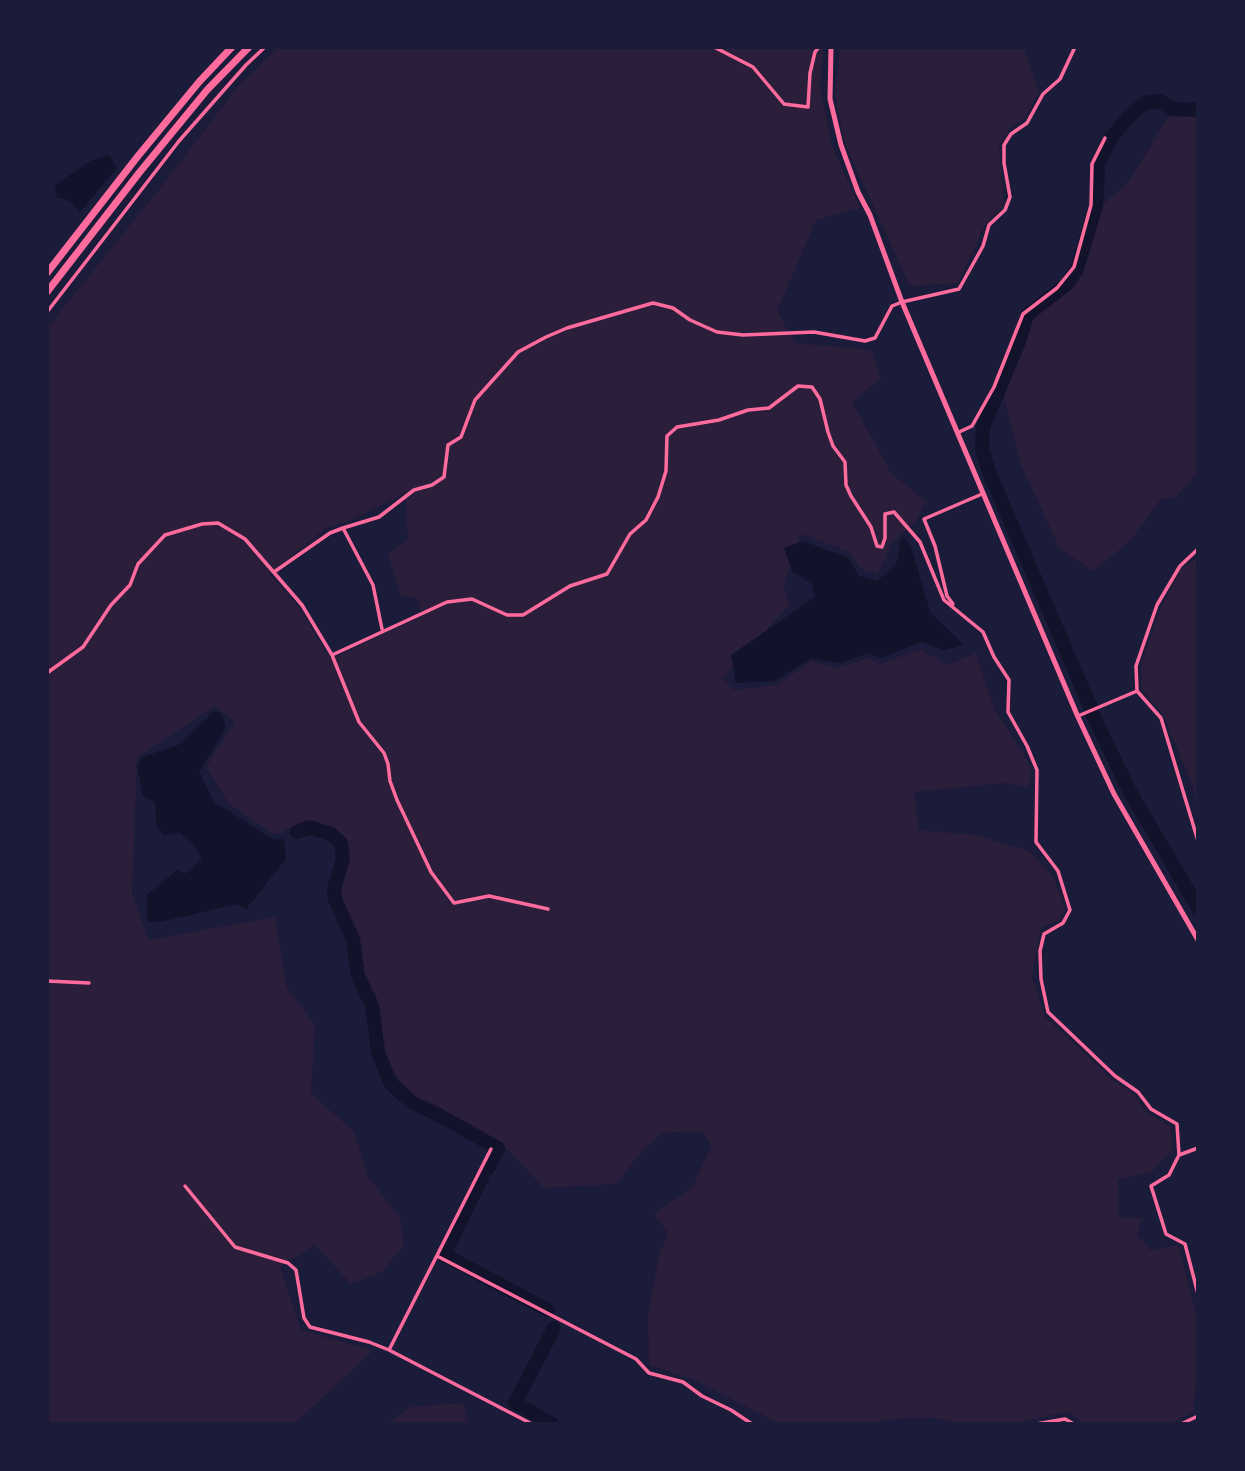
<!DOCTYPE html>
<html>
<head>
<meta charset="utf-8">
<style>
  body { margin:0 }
  #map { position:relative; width:1245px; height:1471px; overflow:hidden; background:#1b1b3a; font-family:Helvetica,sans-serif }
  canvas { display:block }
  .frame { position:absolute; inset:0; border:49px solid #1b1b3a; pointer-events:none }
</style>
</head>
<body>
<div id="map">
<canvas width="1245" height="1471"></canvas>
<div class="frame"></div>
</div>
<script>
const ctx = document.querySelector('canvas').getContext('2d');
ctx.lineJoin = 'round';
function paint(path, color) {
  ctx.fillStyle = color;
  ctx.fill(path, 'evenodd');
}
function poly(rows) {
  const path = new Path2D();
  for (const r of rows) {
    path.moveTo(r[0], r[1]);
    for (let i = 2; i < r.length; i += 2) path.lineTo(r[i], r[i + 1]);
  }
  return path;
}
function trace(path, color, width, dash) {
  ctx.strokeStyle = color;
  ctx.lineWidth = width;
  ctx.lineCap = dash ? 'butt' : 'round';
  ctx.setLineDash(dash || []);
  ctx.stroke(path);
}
const green = poly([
  [279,47,823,47,820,88,832,146,860,208,816,220,777,311,795,343,871,350,881,378,852,402,891,473,926,501,915,523,891,543,886,558,877,574,861,569,850,552,801,534,783,586,790,604,723,678,733,690,777,685,812,661,836,668,869,658,880,664,921,649,947,665,976,653,994,708,1031,767,1029,787,1005,783,914,792,919,830,976,835,1029,851,1053,876,1065,909,1058,921,1041,928,1032,977,1045,1017,1114,1081,1135,1095,1146,1112,1171,1127,1172,1149,1152,1172,1118,1180,1119,1217,1142,1218,1137,1235,1150,1250,1178,1245,1198,1321,1198,1365,1193,1412,1169,1424,1085,1424,1067,1412,1010,1424,965,1424,934,1418,893,1419,864,1424,781,1424,692,1379,649,1365,648,1314,659,1255,668,1233,654,1214,692,1188,711,1146,702,1131,662,1133,644,1149,616,1184,544,1188,501,1144,449,1116,417,1101,388,1066,377,1004,365,975,358,937,340,897,347,859,344,841,309,820,275,835,229,804,206,767,235,722,215,706,137,757,132,895,149,940,275,917,286,986,315,1026,311,1093,354,1132,369,1178,400,1218,404,1245,382,1272,351,1284,315,1245,280,1267,301,1330,373,1351,294,1424,47,1424,47,328,161,187,240,84],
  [405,493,408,540,388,554,401,596,418,598,422,616,330,659,300,608,269,574,325,529,347,522],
  [840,47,1023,47,1039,91,1025,119,1010,128,999,146,1004,205,985,225,958,283,910,286,845,144,835,97],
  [1198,114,1198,473,1175,498,1161,499,1129,542,1093,571,1060,549,1021,465,1004,397,1031,321,1078,281,1087,257,1098,208,1128,183,1169,116],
  [1198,558,1198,817,1194,789,1163,714,1141,689,1142,660,1159,612,1181,568],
  [463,1403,468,1421,471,1424,388,1424,410,1407]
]);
const water = poly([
  [109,155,117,168,80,212,73,204,65,199,57,198,55,185,92,160],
  [903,537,911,546,930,612,964,645,944,650,922,642,880,658,868,653,840,663,811,658,775,681,736,683,731,655,815,597,812,584,792,571,784,548,803,541,848,558,859,576,877,581,896,565,900,549,898,543],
  [214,711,222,714,226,727,199,772,214,802,273,839,284,839,286,859,246,909,236,904,160,922,147,922,147,895,177,870,185,874,202,859,196,848,180,833,164,835,157,828,155,802,143,796,137,766,143,757,181,744]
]);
const river = poly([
  [1090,706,989,472,982,448,983,427,1019,342,1027,315,1067,284,1077,269,1096,206,1098,165,1109,141,1127,118,1145,103,1160,101,1172,109,1198,110],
  [1093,715,1129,790,1198,908],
  [297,832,309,827,331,834,341,843,343,859,334,889,335,899,353,939,358,976,372,1005,378,1052,391,1084,413,1103,435,1113,498,1148,488,1168],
  [482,1177,444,1255,548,1310],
  [552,1424,515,1403,554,1328]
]);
const minor = poly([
  [714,47,753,67,784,104,808,107,810,73,815,52,819,47],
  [47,312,179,141,246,65,265,47],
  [957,433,972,426,994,387,1023,314,1057,288,1074,267,1091,205,1092,164,1105,138],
  [343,528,373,585,382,629],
  [1198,549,1180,566,1157,605,1136,666,1137,691,1161,718,1198,841],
  [274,572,330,533,343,528,379,517,414,490,432,485,444,477,448,445,461,437,475,400,518,352,546,337,567,328,653,303,673,308,690,320,717,332,743,335,814,332,865,341,875,338,892,306,902,302,959,289,983,246,989,225,1005,210,1010,197,1004,163,1004,145,1011,134,1027,123,1043,94,1060,79,1075,47],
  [953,604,947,596,935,546,924,519,982,494],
  [332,655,447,602,472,599,507,615,523,615,570,586,607,574,630,534,646,520,658,497,666,471,667,436,677,427,719,420,748,410,769,408,798,386,812,387,820,399,828,432,833,446,845,462,846,485,851,496,871,527,877,546,882,547,885,538,885,514,894,512,920,542,944,600,983,632,994,657,1009,680,1008,712,1027,746,1037,770,1036,842,1058,871,1070,910,1063,923,1044,934,1040,951,1041,979,1048,1012,1115,1076,1138,1092,1151,1109,1177,1124,1179,1155,1169,1175,1151,1186,1166,1234,1185,1244,1198,1294],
  [47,673,83,647,111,605,130,585,138,564,165,535,202,524,218,523,245,539,302,605,332,655,359,722,384,753,388,764,390,781,397,800,431,872,454,903,489,896,548,909],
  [1078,716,1137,691],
  [47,981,89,983],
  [1179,1155,1198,1148],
  [185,1186,235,1247,288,1263,296,1270,304,1318,310,1327,369,1342,389,1350,532,1424],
  [437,1256,636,1359,649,1373,683,1382,702,1396,731,1410,752,1424],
  [389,1350,491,1149],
  [1036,1424,1065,1419,1074,1424],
  [1181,1424,1198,1416]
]);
const secondary = poly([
  [831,47,830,99,841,145,858,192,870,215,902,302,1078,717,1114,794,1198,940]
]);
const motorway = poly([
  [47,273,138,156,199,82,232,47],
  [47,292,139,173,207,90,249,47]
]);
paint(green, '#2a1e3b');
paint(water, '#12122b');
trace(river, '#12122b', 14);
trace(minor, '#ff6b9d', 3.5);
trace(secondary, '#ff6b9d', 5);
trace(motorway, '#ff6b9d', 7);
</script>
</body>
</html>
